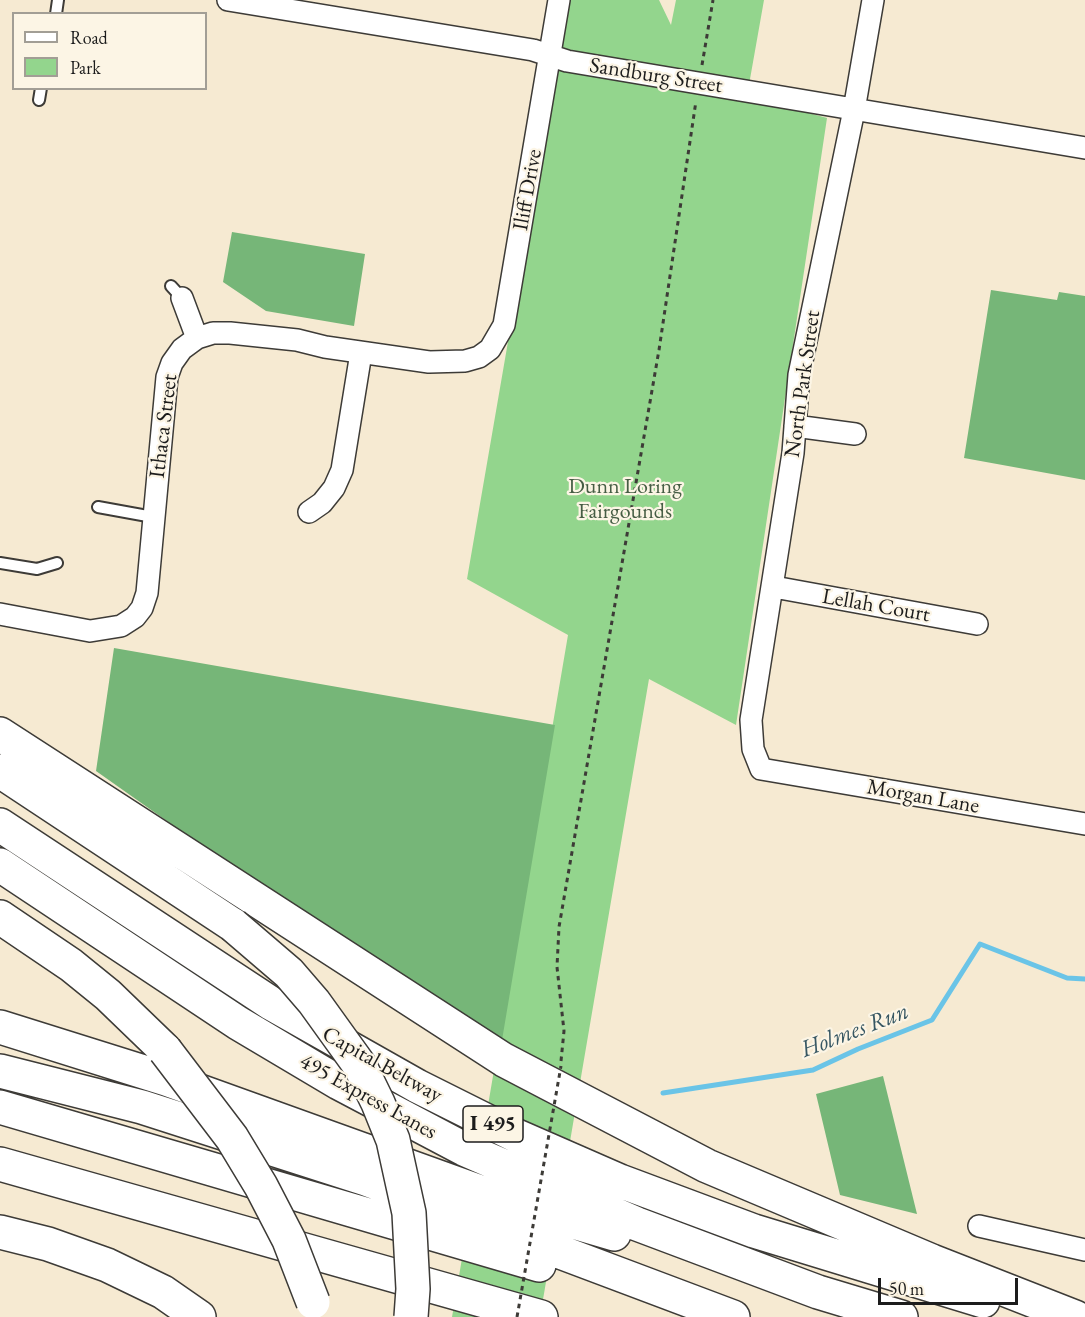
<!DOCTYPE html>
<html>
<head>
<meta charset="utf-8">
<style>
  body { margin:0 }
  #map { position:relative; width:1085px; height:1317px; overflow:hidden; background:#f6ead2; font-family:"EB Garamond",serif }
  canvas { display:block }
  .legend { position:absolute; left:12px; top:12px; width:195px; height:78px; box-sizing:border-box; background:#fcf5e5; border:2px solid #a29e95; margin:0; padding:8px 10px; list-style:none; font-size:18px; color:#1c1c1c }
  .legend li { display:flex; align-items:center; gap:12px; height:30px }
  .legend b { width:30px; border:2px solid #a29e95 }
  .scale { position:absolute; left:878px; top:1278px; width:140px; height:27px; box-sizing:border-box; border:3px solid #1c1c1c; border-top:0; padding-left:8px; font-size:18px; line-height:21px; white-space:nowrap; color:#1c1c1c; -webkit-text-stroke:4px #fcf5e5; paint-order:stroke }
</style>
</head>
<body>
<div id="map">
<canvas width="1085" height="1317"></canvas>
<ul class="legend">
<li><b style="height:8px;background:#fff"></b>Road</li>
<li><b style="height:16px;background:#93d58d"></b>Park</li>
</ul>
<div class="scale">50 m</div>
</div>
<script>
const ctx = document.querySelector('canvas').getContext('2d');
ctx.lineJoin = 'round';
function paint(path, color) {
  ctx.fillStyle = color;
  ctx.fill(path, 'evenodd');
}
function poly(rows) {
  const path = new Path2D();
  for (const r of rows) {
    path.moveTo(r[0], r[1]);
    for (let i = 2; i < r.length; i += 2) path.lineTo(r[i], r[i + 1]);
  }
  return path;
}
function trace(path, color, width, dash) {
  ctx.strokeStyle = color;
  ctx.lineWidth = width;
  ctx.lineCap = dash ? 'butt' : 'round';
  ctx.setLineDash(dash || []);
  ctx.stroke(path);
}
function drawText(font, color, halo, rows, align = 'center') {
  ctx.font = font + ' "EB Garamond",serif';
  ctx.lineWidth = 4.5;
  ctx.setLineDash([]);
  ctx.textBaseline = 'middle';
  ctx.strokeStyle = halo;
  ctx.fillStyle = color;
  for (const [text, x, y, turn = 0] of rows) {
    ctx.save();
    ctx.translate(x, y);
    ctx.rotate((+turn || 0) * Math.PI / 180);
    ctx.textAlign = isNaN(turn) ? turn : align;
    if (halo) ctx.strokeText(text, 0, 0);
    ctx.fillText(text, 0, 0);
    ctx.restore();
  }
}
const green = poly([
  [567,0,659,0,671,25,676,0,764,0,747,96,827,118,736,725,649,679,540,1317,452,1317,568,635,467,579]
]);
const forest = poly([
  [232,232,365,254,354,326,266,311,223,282],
  [991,290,1057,300,1059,292,1085,296,1085,480,964,458],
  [114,648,555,725,501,1046,453,1023,96,771],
  [883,1076,917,1214,840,1195,816,1094]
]);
const stream = poly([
  [663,1093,813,1070,858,1049,932,1020,980,944,1067,978,1085,979]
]);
const path = poly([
  [702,65,713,0],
  [561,1061,564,1031,557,967,559,927,659,350,696,101]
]);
const service = poly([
  [56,14,58,0],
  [39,100,41,88],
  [171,286,182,298],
  [98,507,153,517],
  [0,563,37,569,57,563]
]);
const minor = poly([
  [228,0,533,50,567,61,1085,148],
  [873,0,854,110,799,375,793,453,751,720,753,749,761,769,1085,824],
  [182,298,197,338],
  [795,426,855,434],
  [309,512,322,503,334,488,342,470,361,353],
  [774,587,977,624],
  [0,614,90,631,121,626,135,617,142,608,147,593,167,377,172,363,182,349,197,338,213,333,230,333,297,340,325,347,429,362,465,361,479,357,490,349,504,325,559,0],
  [979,1226,1085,1250]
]);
const motorway = poly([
  [0,734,504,1060,707,1166,932,1261,1075,1317],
  [0,771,233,925],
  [0,825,272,1004,417,1086,517,1136,620,1181,754,1231,983,1301],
  [0,865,238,1023,339,1083,464,1149,637,1224,818,1292,901,1317],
  [0,917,71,965,108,995,165,1050],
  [0,1027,166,1079,522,1207,614,1234],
  [0,1071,142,1107,366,1179,733,1317],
  [0,1107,539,1265],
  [0,1164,541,1317],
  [0,1232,48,1244,107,1265,163,1292,199,1317]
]);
const pathBridge = poly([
  [517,1317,561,1066]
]);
const motorwayBridge = poly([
  [233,925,289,973,314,1002,360,1066,378,1103,393,1140,409,1213,413,1289,411,1317],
  [165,1050,232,1138,261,1186,289,1240,313,1302]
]);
const shields = [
  [493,1124,60]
];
const shieldNames = [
  ["I 495",493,1124]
];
const streetNames = [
  ["Sandburg Street",656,76,9],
  ["Iliff Drive",528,190,-80],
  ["North Park Street",803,384,-82],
  ["Ithaca Street",164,426,-83],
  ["Lellah Court",876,606,10],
  ["Morgan Lane",923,797,10],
  ["Capital Beltway",382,1065,29],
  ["495 Express Lanes",368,1097,29]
];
const parkNames = [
  ["Dunn Loring",625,487],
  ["Fairgounds",625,512]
];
const waterNames = [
  ["Holmes Run",855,1031,-21]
];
paint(green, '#93d58d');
paint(forest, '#76b678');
trace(stream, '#6ac4e7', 5);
trace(service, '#3d3b37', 14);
trace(minor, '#3d3b37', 24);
trace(motorway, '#3d3b37', 36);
trace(path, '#3d3b37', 3, [4.5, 4.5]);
trace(service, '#fff', 10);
trace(minor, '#fff', 21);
trace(motorway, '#fff', 33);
trace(motorwayBridge, '#3d3b37', 36, []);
trace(pathBridge, '#3d3b37', 3, [4.5, 4.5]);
trace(motorwayBridge, '#fff', 33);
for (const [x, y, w] of shields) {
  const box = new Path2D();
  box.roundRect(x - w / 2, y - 18, w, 36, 4.5);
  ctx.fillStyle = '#fcf5e5';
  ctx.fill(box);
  trace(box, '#1c1c1c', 1.5);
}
drawText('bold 21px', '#1c1c1c', null, shieldNames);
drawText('22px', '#1c1c1c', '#fcf5e5', streetNames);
drawText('22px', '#465d44', '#fcf5e5', parkNames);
drawText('italic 24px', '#375763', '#fcf5e5', waterNames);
</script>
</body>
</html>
